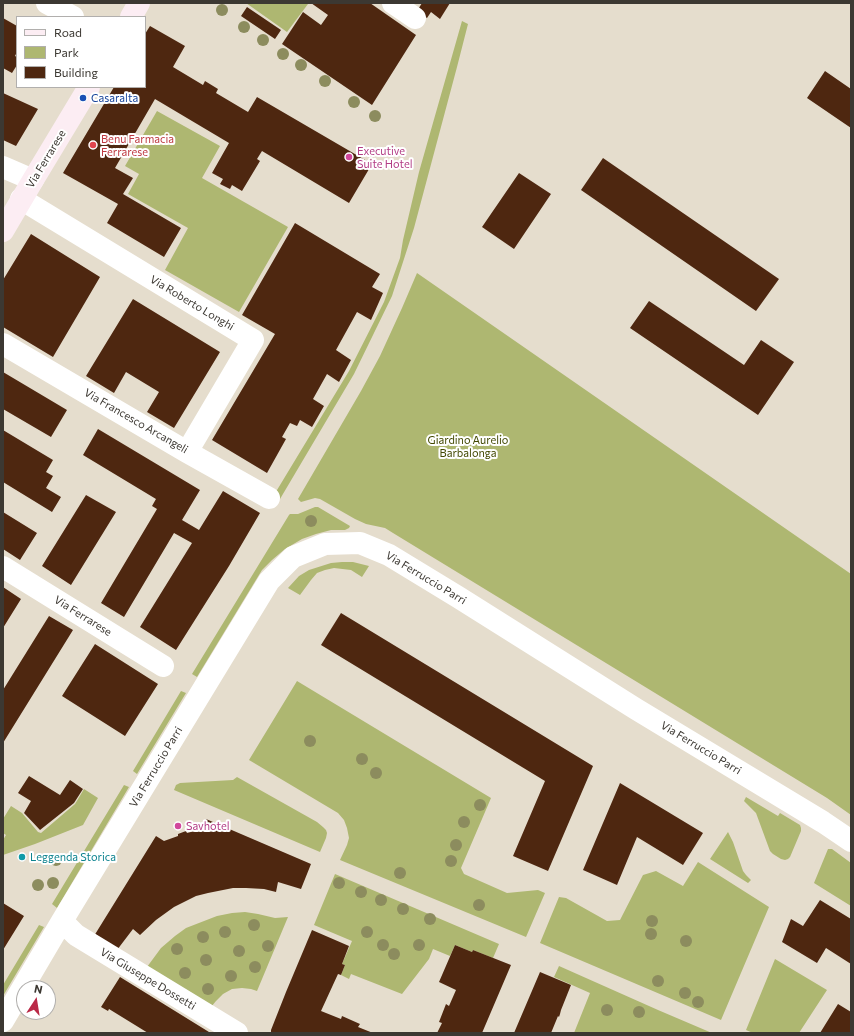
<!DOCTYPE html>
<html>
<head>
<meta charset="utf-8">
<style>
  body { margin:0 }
  #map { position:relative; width:854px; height:1036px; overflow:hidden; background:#e5ddcd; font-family:Commissioner,sans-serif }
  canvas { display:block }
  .frame { position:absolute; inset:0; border:4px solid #3c3832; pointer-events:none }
  .legend { position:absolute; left:16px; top:16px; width:130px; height:72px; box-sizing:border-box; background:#fff; border:1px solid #b1afad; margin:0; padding:5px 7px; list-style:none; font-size:12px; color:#3c3832 }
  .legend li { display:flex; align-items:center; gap:8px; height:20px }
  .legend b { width:20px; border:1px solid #b1afad }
  .north { position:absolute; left:16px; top:980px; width:40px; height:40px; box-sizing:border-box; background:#fff; border:1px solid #b1afad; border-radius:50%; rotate:12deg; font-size:11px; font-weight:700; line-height:16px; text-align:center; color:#3c3832 }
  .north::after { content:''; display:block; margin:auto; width:14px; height:18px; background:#ba2947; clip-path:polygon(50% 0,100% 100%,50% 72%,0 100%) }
</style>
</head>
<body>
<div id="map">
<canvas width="854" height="1036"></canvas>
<div class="frame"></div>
<ul class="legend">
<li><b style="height:5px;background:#fcedf3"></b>Road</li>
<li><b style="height:11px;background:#aeb771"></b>Park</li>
<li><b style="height:11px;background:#4e2710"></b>Building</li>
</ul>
<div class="north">N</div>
</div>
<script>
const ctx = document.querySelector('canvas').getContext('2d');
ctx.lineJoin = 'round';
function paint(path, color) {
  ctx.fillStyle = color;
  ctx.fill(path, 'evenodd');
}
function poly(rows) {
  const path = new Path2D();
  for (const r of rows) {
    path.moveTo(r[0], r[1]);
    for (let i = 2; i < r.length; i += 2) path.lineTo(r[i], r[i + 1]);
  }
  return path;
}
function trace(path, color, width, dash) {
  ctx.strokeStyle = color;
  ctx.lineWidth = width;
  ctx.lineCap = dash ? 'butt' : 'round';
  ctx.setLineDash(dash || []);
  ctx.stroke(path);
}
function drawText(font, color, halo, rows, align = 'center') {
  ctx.font = font + ' Commissioner,sans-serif';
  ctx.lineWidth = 4;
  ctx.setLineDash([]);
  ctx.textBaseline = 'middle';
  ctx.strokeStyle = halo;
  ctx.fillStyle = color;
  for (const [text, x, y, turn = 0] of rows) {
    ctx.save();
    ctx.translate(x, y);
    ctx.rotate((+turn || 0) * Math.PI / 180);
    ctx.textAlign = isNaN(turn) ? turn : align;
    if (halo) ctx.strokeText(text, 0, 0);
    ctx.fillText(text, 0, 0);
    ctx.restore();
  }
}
const green = poly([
  [246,3,307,3,308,4,287,32],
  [462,21,468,24,457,67,414,228,392,296,354,374,280,499,274,495,349,371,384,302,400,258,403,240,419,172],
  [157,111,220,146,202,178,288,227,239,312,165,270,188,228,128,194,139,174,125,166],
  [417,273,851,574,851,815,827,798,393,533,385,528,366,524,355,519,320,499,315,498,301,502,298,499,361,391,380,356,402,308],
  [315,507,318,507,350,526,349,528,345,530,331,530,316,534,302,539,285,549,272,560,262,570,197,677,192,674,289,515,290,514,298,514],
  [342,562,353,562,369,566,362,577,351,570,334,568,325,570,317,573,311,580,300,595,288,588,299,576,309,570,331,563],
  [297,681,491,798,461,868,464,874,507,893,538,890,545,893,526,937,340,860,347,845,349,838,347,828,344,820,338,813,249,760],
  [181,691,186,693,137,774,133,771],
  [237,777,317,822,323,827,326,830,327,833,326,838,320,852,174,790,176,785,180,783,233,780],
  [124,785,129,787,57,908,52,904],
  [84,789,98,798,83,825,35,844,3,855,3,840,6,835,3,833,3,819,11,806,22,813,38,832,41,833,75,804],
  [746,797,778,816,780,813,800,825,801,828,801,831,790,857,788,859,785,860,781,859,773,854,770,851,756,813,744,801],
  [728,832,733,842,743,871,746,875,751,880,748,883,710,859],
  [828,849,832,849,851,863,851,906,814,883],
  [698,862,769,907,721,1020,540,943,559,897,566,898,607,921,620,920,643,875,656,871,683,886],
  [335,874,499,944,493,958,473,950,472,952,455,945,450,956,433,949,429,959,402,994,351,974,349,979,341,975,345,965,342,964,352,941,314,925],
  [245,912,258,914,275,918,288,917,257,991,251,989,242,988,232,989,223,994,216,1001,211,1007,147,967,161,948,175,936,186,928,217,916,232,913],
  [39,925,44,927,3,996,3,985],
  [775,959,827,990,799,1033,753,1033,746,1030],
  [559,966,658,1010,712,1033,574,1033,590,993,554,977]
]);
const building = poly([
  [311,3,370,3,416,35,372,105,282,44,303,12,321,25,328,15],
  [422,3,450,3,440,19,431,12,427,18,417,11],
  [247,7,281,30,275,39,241,16],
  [3,18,17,26,17,52,15,56,17,57,17,65,12,73,3,68],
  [150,26,185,46,173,67,203,85,205,81,218,89,216,93,248,112,257,97,372,164,349,203,262,151,257,159,260,161,242,191,232,185,230,189,220,184,223,179,212,173,229,143,155,99,115,168,133,178,123,194,181,228,164,257,107,223,118,204,63,173,114,87,145,87,145,34],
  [825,71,851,89,851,128,807,98],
  [3,93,38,109,16,146,3,140],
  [603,158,779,279,756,311,581,190],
  [519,173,551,194,514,249,482,227],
  [295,223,380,274,372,287,383,293,371,320,357,312,336,350,351,360,339,382,327,374,313,399,324,406,312,427,300,420,297,426,290,423,282,437,286,439,267,473,212,440,275,334,242,315],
  [31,234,100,277,53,357,3,327,3,280],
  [133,299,220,352,174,428,147,412,159,392,126,372,114,393,86,376],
  [649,301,744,365,761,340,794,362,758,415,630,328],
  [3,372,67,410,51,437,3,409],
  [98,429,200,490,182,520,199,530,223,491,260,513,229,566,176,650,140,627,192,543,174,533,124,617,101,603,157,509,152,506,156,499,83,455],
  [3,430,53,460,46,472,53,476,46,488,61,497,52,512,3,482],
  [86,495,116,512,71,585,42,566],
  [3,512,37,533,20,560,3,549],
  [3,587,21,599,3,628],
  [341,613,593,766,548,871,513,856,545,781,321,645],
  [49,616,73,630,3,743,3,690],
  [95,644,158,684,125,736,62,696],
  [29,776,60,795,70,780,83,789,74,803,40,830,24,813,31,801,18,793],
  [620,783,703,833,683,865,637,837,617,885,583,870],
  [206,819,311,864,301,889,278,882,276,892,264,889,246,888,233,888,208,893,196,896,174,907,156,920,140,935,133,929,117,950,94,936,156,836,164,841,178,836,178,834,186,831,187,833,202,829],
  [820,900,851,919,851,964,826,948,817,963,782,942,791,919,803,926],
  [3,903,24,916,3,950],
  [312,930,349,946,342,964,345,965,341,975,338,974,321,1011,341,1019,342,1016,360,1024,358,1027,373,1033,271,1033,271,1030,286,992],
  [455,945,472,952,473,950,511,965,482,1033,437,1033,442,1023,439,1022,446,1004,449,1006,456,990,439,982],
  [540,972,571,985,561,1010,560,1014,559,1017,558,1016,551,1033,514,1033],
  [120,977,209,1032,212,1033,148,1033,109,1009,108,1011,101,1007],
  [838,1004,851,1012,851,1033,820,1033]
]);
const street = poly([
  [47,3,73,17],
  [393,3,415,18],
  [3,167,33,180],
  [21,199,253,340,187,452],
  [3,344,187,452,269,498],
  [3,567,163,666],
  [62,921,76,935,237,1033],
  [3,1021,62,921,269,581,293,557,325,544,360,543,389,555,458,597,636,709,823,822,851,841]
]);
const secondary = poly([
  [131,17,139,3],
  [3,231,33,180,89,87]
]);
const trees = [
  [222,10],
  [244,27],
  [263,40],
  [283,54],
  [301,65],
  [325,81],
  [354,102],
  [375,116],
  [311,521],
  [310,741],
  [362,759],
  [376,773],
  [480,805],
  [464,822],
  [456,845],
  [56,860],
  [451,861],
  [400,873],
  [53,883],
  [339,883],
  [38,885],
  [361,892],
  [381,900],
  [479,905],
  [403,909],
  [430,919],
  [652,921],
  [254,925],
  [225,932],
  [367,932],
  [651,934],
  [203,937],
  [686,941],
  [383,945],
  [419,945],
  [268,946],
  [177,949],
  [239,951],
  [394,954],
  [206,960],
  [255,967],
  [185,973],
  [231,976],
  [658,981],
  [208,989],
  [685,993],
  [698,1002],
  [607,1010],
  [639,1012]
];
const markers = [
  [83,98,4,"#1a4fb4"],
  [93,145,4,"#e0444e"],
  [349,157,4,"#d1479c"],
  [178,826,4,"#d1479c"],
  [22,857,4,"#0f9aa8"]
];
const transitNames = [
  ["Casaralta",91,98]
];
const healthNames = [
  ["Benu Farmacia",101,139],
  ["Ferrarese",101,152]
];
const hotelNames = [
  ["Executive",357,151],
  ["Suite Hotel",357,164],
  ["Savhotel",186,826]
];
const streetNames = [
  ["Via Ferrarese",46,159,-59],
  ["Via Roberto Longhi",192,303,31],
  ["Via Francesco Arcangeli",136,421,30],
  ["Via Ferruccio Parri",426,578,31],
  ["Via Ferrarese",83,616,32],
  ["Via Ferruccio Parri",701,748,31],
  ["Via Ferruccio Parri",156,767,-59],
  ["Via Giuseppe Dossetti",148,979,31]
];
const parkNames = [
  ["Giardino Aurelio",468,440],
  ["Barbalonga",468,453]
];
const cultureNames = [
  ["Leggenda Storica",30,857]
];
paint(green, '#aeb771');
paint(building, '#4e2710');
trace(street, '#fff', 22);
trace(secondary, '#fcedf3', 22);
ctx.fillStyle = '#8c8c5e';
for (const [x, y] of trees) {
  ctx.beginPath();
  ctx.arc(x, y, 6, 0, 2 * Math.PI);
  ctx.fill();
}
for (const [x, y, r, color] of markers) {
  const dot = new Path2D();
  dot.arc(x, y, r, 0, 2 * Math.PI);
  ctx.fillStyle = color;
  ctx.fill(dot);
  trace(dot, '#fff', 1.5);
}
drawText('11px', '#164399', '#fff', transitNames, 'left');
drawText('11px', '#be3a42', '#fff', healthNames, 'left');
drawText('11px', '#b23c85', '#fff', hotelNames, 'left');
drawText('11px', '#3c3832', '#fff', streetNames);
drawText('11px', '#434903', '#fff', parkNames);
drawText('11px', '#0d838f', '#fff', cultureNames, 'left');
</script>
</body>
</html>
